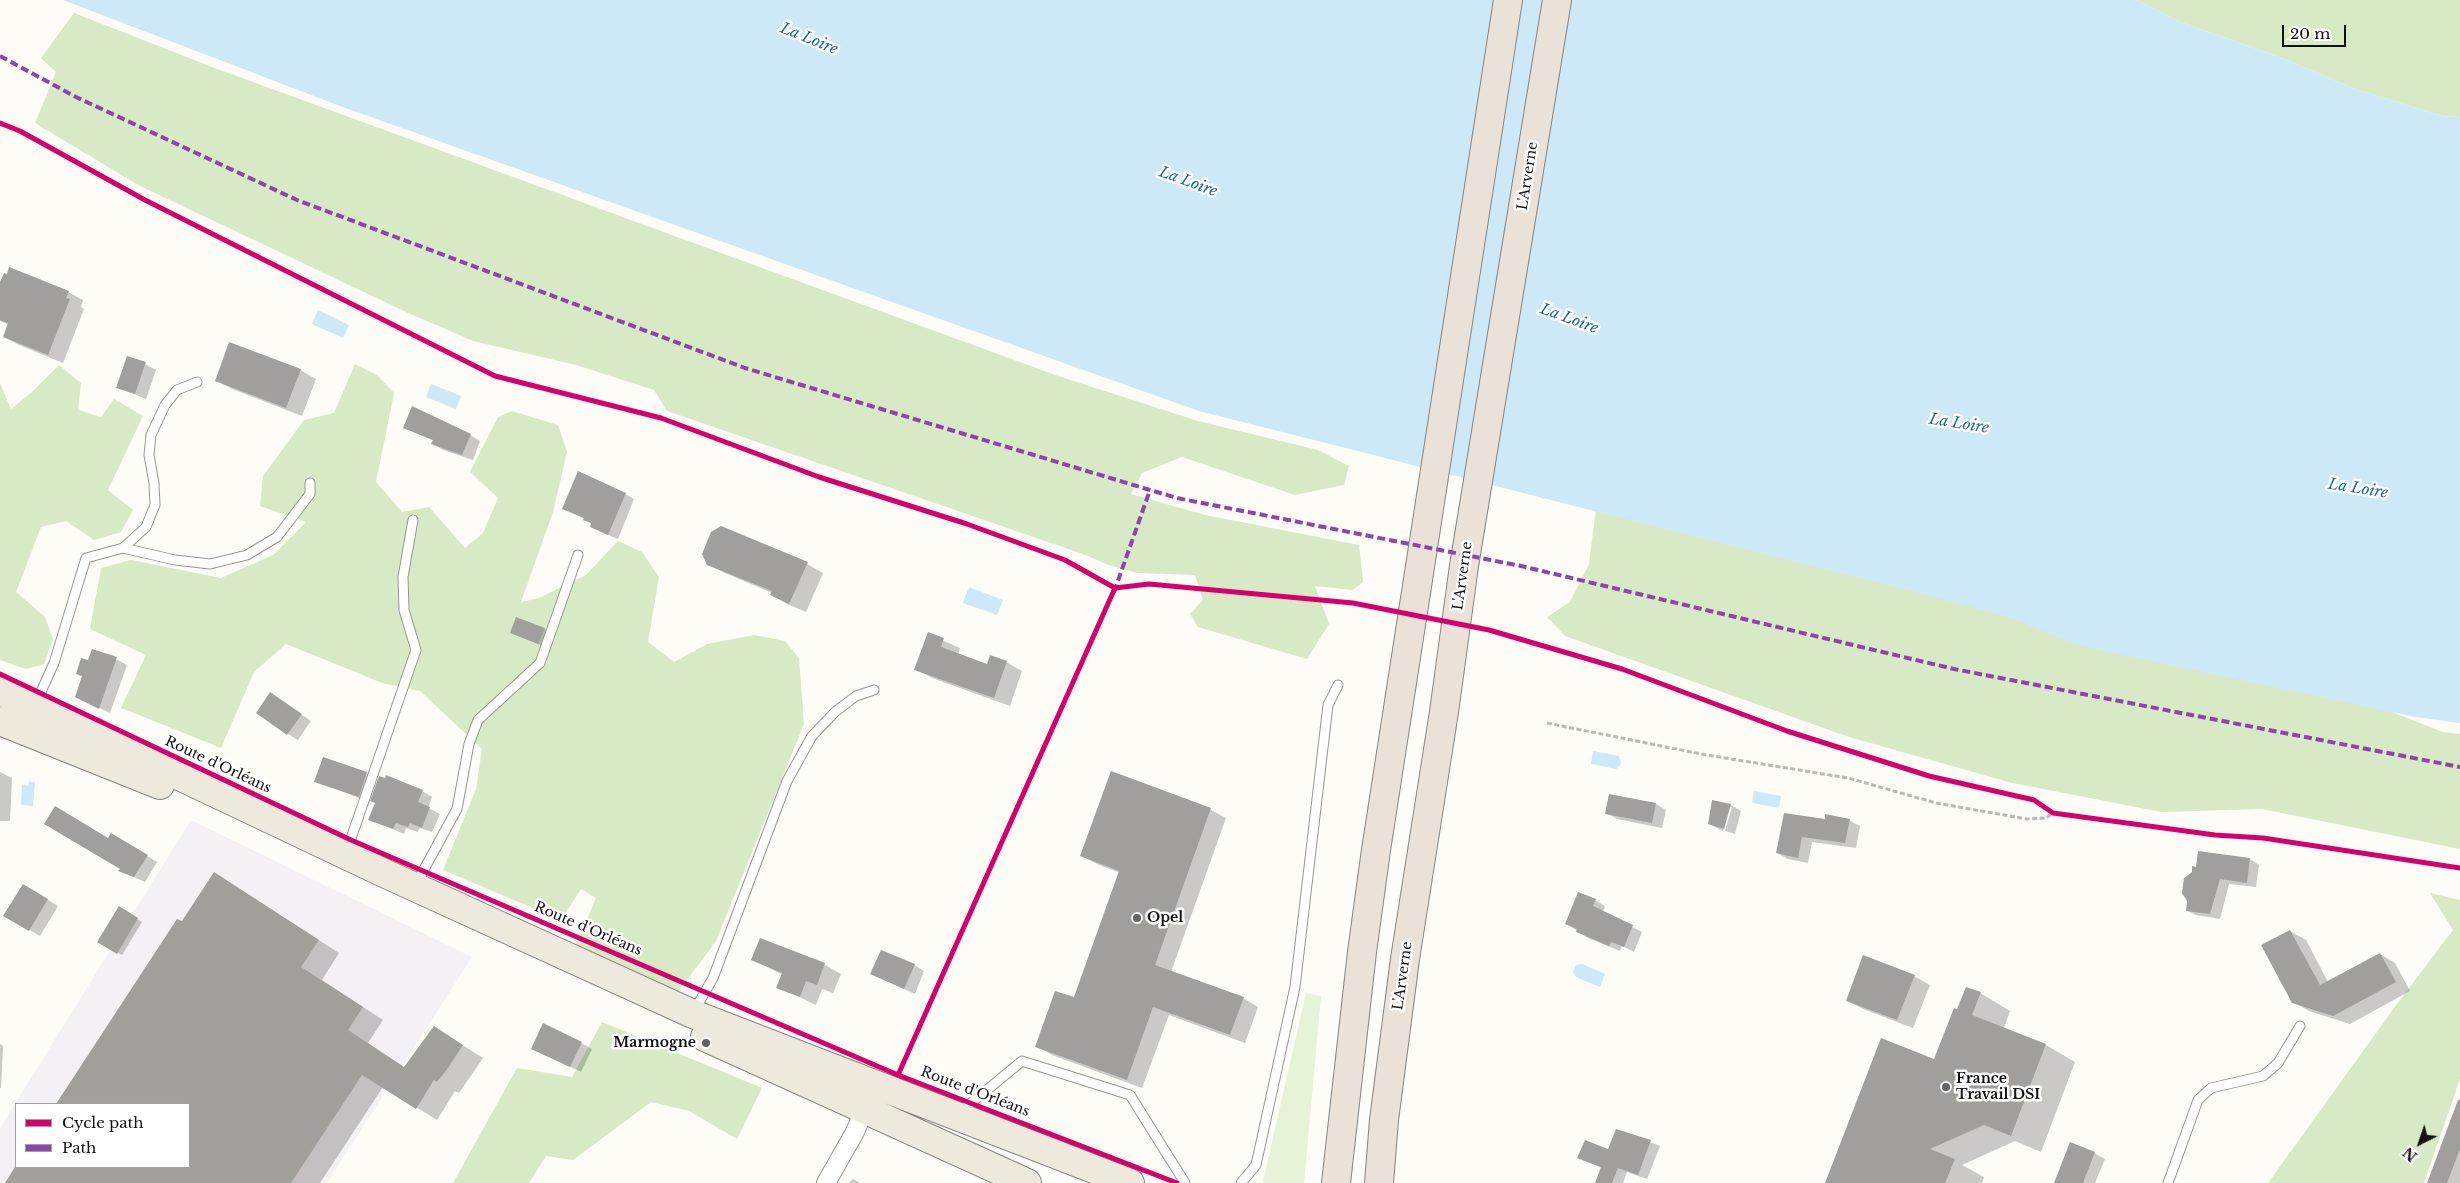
<!DOCTYPE html>
<html>
<head>
<meta charset="utf-8">
<style>
  body { margin:0 }
  #map { position:relative; width:2460px; height:1183px; overflow:hidden; background:#fdfcf7; font-family:"Libre Baskerville",serif }
  canvas { display:block }
  .legend { position:absolute; left:15px; top:1103px; width:175px; height:65px; box-sizing:border-box; background:#fff; border:1px solid #a0a0a0; margin:0; padding:6px 9px; list-style:none; font-size:15px; color:#111 }
  .legend li { display:flex; align-items:center; gap:10px; height:25px }
  .legend b { width:25px; border:1px solid #a0a0a0 }
  .north { position:absolute; left:2395px; top:1118px; width:50px; height:50px; -webkit-text-stroke:4px #fff; paint-order:stroke; rotate:221deg; font-size:14px; font-weight:700; line-height:20px; text-align:center; color:#111 }
  .north::after { content:''; display:block; margin:auto; width:18px; height:22px; background:#111; clip-path:polygon(50% 0,100% 100%,50% 72%,0 100%) }
  .scale { position:absolute; left:2282px; top:25px; width:64px; height:22px; box-sizing:border-box; border:2px solid #111; border-top:0; padding-left:6px; font-size:15px; line-height:18px; white-space:nowrap; color:#111; -webkit-text-stroke:4px #fff; paint-order:stroke }
</style>
</head>
<body>
<div id="map">
<canvas width="2460" height="1183"></canvas>
<ul class="legend">
<li><b style="height:6px;background:#d6006c"></b>Cycle path</li>
<li><b style="height:6px;background:#8e44ad"></b>Path</li>
</ul>
<div class="north">N</div>
<div class="scale">20 m</div>
</div>
<script>
const ctx = document.querySelector('canvas').getContext('2d');
ctx.lineJoin = 'round';
function paint(path, color) {
  ctx.fillStyle = color;
  ctx.fill(path, 'evenodd');
}
function poly(rows) {
  const path = new Path2D();
  for (const r of rows) {
    path.moveTo(r[0], r[1]);
    for (let i = 2; i < r.length; i += 2) path.lineTo(r[i], r[i + 1]);
  }
  return path;
}
function trace(path, color, width, dash) {
  ctx.strokeStyle = color;
  ctx.lineWidth = width;
  ctx.lineCap = dash ? 'butt' : 'round';
  ctx.setLineDash(dash || []);
  ctx.stroke(path);
}
function drawText(font, color, halo, rows, align = 'center') {
  ctx.font = font + ' "Libre Baskerville",serif';
  ctx.lineWidth = 5;
  ctx.setLineDash([]);
  ctx.textBaseline = 'middle';
  ctx.strokeStyle = halo;
  ctx.fillStyle = color;
  for (const [text, x, y, turn = 0] of rows) {
    ctx.save();
    ctx.translate(x, y);
    ctx.rotate((+turn || 0) * Math.PI / 180);
    ctx.textAlign = isNaN(turn) ? turn : align;
    if (halo) ctx.strokeText(text, 0, 0);
    ctx.fillText(text, 0, 0);
    ctx.restore();
  }
}
const industrial = poly([
  [191,820,472,957,327,1183,0,1183,0,1128],
  [16,1104,189,1104,189,1167,16,1167]
]);
const green = poly([
  [1306,993,1321,996,1304,1183,1264,1183,1263,1181]
]);
const forest = poly([
  [2137,0,2460,0,2460,117,2442,116,2355,89,2277,56,2180,22],
  [74,13,212,67,1058,376,1198,421,1318,450,1349,466,1344,485,1295,495,1182,457,1142,473,1131,494,1205,515,1359,545,1363,582,1353,590,1315,586,1329,624,1307,659,1198,627,1190,614,1203,600,1195,575,1137,573,1109,565,1083,554,667,411,654,390,576,365,473,341,406,312,138,185,35,123,56,72,41,58],
  [355,364,377,375,394,393,376,482,402,512,429,507,465,548,483,533,498,498,470,472,498,417,512,411,558,425,567,452,553,512,521,602,539,598,586,575,618,541,642,552,659,577,648,642,674,662,707,644,754,635,785,641,799,658,804,724,716,941,678,992,575,948,596,898,581,889,561,920,443,870,476,789,482,749,420,691,382,683,286,644,254,672,221,748,121,708,146,655,90,629,101,568,131,560,221,578,273,555,306,522,260,506,263,476,304,420,334,413],
  [59,365,81,383,78,410,101,417,114,399,143,416,108,490,133,510,121,532,94,540,66,521,41,527,16,592,45,617,53,639,44,664,26,669,0,660,0,383,11,409,31,393],
  [1597,500,2328,687,2443,732,2460,734,2460,849,2262,809,2162,812,2012,783,1849,737,1565,636,1547,617,1570,602,1589,564],
  [2430,893,2460,900,2460,1079,2424,1183,2268,1183,2397,1004,2453,930],
  [602,1022,762,1088,737,1139,689,1111,651,1102,573,1160,546,1156,529,1183,453,1183,517,1068,572,1077]
]);
const water = poly([
  [63,0,2137,0,2180,22,2277,56,2355,89,2442,116,2460,117,2460,723,2415,717,2080,646,2009,617,1907,590,1199,411,340,106],
  [318,310,349,325,343,338,312,324],
  [431,384,461,396,456,409,426,397],
  [969,587,1003,600,997,615,963,603],
  [1593,751,1619,756,1621,764,1616,769,1591,764],
  [29,782,35,782,33,806,21,805,22,785,28,786],
  [1754,791,1781,796,1779,808,1752,803],
  [1582,964,1605,974,1600,987,1576,977,1573,972,1576,965]
]);
const shadow = poly([
  [0,286,68,292,83,300,81,307,84,309,63,363,19,345,4,337,9,325,0,321],
  [230,344,300,370,316,379,302,416,232,389,216,380],
  [145,364,156,370,146,399,118,387],
  [405,428,470,435,480,441,473,460,443,450,433,444,434,441],
  [625,494,634,499,618,539,601,532,591,526,592,524,585,519,564,508],
  [708,564,807,564,823,573,806,612,787,604,772,595,772,593,725,573],
  [544,629,555,635,549,649,512,632],
  [928,634,960,648,958,655,988,666,1006,662,1022,671,1010,706,932,678,916,669],
  [116,659,127,665,110,713,87,702,83,677,77,674,89,662],
  [280,700,311,721,298,740,288,734],
  [324,758,367,773,376,778,369,802,316,781],
  [0,772,12,778,10,821,0,821],
  [1111,773,1211,810,1226,818,1171,972,1243,998,1258,1007,1245,1043,1169,1015,1142,1088,1052,1055,1037,1046,1074,999,1120,873,1097,864,1082,856],
  [422,791,432,797,428,808,440,814,432,832,420,828,418,832,406,828,404,834,370,819],
  [1610,796,1656,804,1666,810,1662,828,1617,819,1607,813],
  [1731,805,1741,811,1735,834,1725,831,1732,807,1729,807,1723,831,1709,824],
  [1826,816,1850,821,1860,826,1856,848,1812,842,1808,863,1788,859,1777,853,1826,820],
  [112,835,157,862,145,882,120,871,121,868,109,840],
  [2250,859,2259,865,2256,887,2229,884,2220,919,2196,915,2187,910,2193,873],
  [215,874,339,953,322,980,383,1020,368,1043,405,1068,434,1027,483,1058,459,1093,455,1091,437,1120,383,1087,320,1183,6,1183,17,1167,189,1167,189,1104,58,1104,178,920,182,923],
  [23,885,58,906,40,936,5,915],
  [1595,900,1605,906,1603,912,1642,932,1634,952,1622,946,1620,951,1588,938,1567,924],
  [119,908,142,922,122,955,99,941],
  [2290,931,2306,940,2328,982,2380,954,2395,963,2410,991,2350,1024,2309,1011,2293,1002],
  [761,940,825,965,841,974,833,993,822,989,816,1005,778,987,783,975,753,960],
  [914,965,924,971,915,994,872,974],
  [1914,976,1930,985,1913,1028,1863,1009,1847,1000],
  [1980,993,2010,1011,2004,1028,2046,1045,2075,1062,2041,1152,2015,1141,1962,1165,1984,1177,1982,1183,1826,1183,1935,1060,1958,1011],
  [581,1043,592,1049,581,1072,532,1048],
  [0,1044,3,1046,1,1088,0,1088],
  [2460,1098,2460,1183,2429,1183],
  [1617,1130,1660,1146,1647,1179,1627,1172,1623,1183,1596,1183,1602,1168,1579,1158,1609,1150],
  [2094,1153,2105,1159,2095,1183,2060,1183],
  [853,1179,860,1183,849,1183]
]);
const building = poly([
  [9,267,69,291,66,298,70,299,48,355,3,337,8,323,0,320,0,282,4,273,7,274],
  [229,342,301,369,286,408,215,381],
  [127,356,146,362,135,394,116,388],
  [412,406,471,434,462,455,431,444,433,440,403,428],
  [578,471,626,493,608,535,590,527,591,523,583,520,584,518,562,509],
  [721,526,808,562,789,604,770,595,772,591,707,565,702,554,711,532],
  [516,617,545,628,538,644,510,633],
  [928,632,944,638,941,647,987,664,990,655,1007,661,994,698,914,670],
  [92,649,117,657,99,709,75,697,82,676,76,674,81,658,88,660],
  [270,692,302,714,287,735,256,713],
  [323,757,367,772,359,797,314,782],
  [1111,771,1211,808,1155,965,1244,997,1230,1035,1153,1007,1127,1080,1035,1047,1055,991,1074,997,1119,871,1080,856],
  [386,775,423,790,418,802,430,807,422,828,410,823,408,827,396,823,393,829,368,820,375,803,370,801,379,776,385,778],
  [1609,794,1656,803,1652,823,1605,814],
  [1712,800,1731,804,1724,829,1708,824],
  [55,806,108,838,111,833,148,855,134,877,118,871,120,869,44,824],
  [1784,813,1825,819,1825,814,1850,819,1845,843,1802,837,1798,858,1776,853],
  [2198,851,2250,858,2247,883,2220,879,2210,914,2186,911,2187,901,2182,893,2184,878,2192,872,2192,866,2196,867],
  [214,872,319,940,301,967,363,1007,348,1030,404,1067,434,1026,463,1045,448,1068,437,1082,434,1080,416,1109,362,1075,291,1183,5,1183,15,1167,189,1167,189,1104,56,1104,177,919,182,921],
  [23,884,48,899,29,931,3,916],
  [1578,892,1596,899,1593,906,1633,925,1624,947,1611,942,1609,946,1576,932,1577,929,1565,924],
  [119,906,138,918,117,954,97,942],
  [2290,930,2320,985,2380,953,2396,982,2333,1016,2292,1003,2261,945],
  [760,938,825,963,817,985,806,981,800,997,776,988,782,973,751,960],
  [881,950,915,964,904,989,870,974],
  [1863,955,1915,975,1897,1020,1846,1001],
  [1966,987,1981,992,1972,1015,2046,1044,2011,1136,1984,1125,1930,1149,1955,1159,1945,1183,1825,1183,1881,1038,1934,1059,1954,1008,1957,1009],
  [543,1023,582,1042,570,1067,531,1049],
  [2458,1100,2460,1100,2460,1149,2447,1183,2427,1183],
  [1616,1129,1651,1140,1638,1175,1618,1168,1612,1183,1595,1183,1601,1167,1577,1158,1585,1140,1608,1149],
  [2070,1142,2095,1152,2083,1183,2054,1183]
]);
const path = poly([
  [1547,723,1701,754,1848,778,1936,803,2027,819,2046,818,2053,813]
]);
const lane = poly([
  [123,548,175,560,210,564,247,555,277,537,310,494,310,483],
  [35,705,54,663,86,558,123,548,146,527,155,505,154,483,149,455,151,435,165,405,177,390,197,382],
  [346,853,416,650,404,610,403,577,413,520],
  [416,884,457,809,469,744,478,720,540,663,578,555],
  [694,1011,713,978,787,781,812,736,835,712,856,696,874,690],
  [959,1113,1022,1061,1130,1095,1185,1183],
  [1241,1183,1256,1165,1295,987,1328,705,1338,685],
  [2168,1183,2198,1100,2211,1088,2263,1076,2278,1063,2300,1026]
]);
const street = poly([
  [826,1183,855,1132,864,1110]
]);
const primary = poly([
  [0,691,384,873,693,1014,1130,1183],
  [0,721,160,785],
  [705,1037,1027,1183]
]);
const highway = poly([
  [1336,1183,1362,952,1376,850,1508,0],
  [1379,1183,1384,1120,1405,959,1444,712,1464,566,1557,0]
]);
const quiet = poly([
  [0,56,76,97,297,200,745,368,1150,490,1177,498,1521,566,1954,669,2460,767],
  [1114,592,1150,490]
]);
const cycleway = poly([
  [0,123,20,131,145,200,495,376,661,418,819,477,967,524,1065,560,1115,588,1149,584,1353,603,1489,630,1622,669,1787,731,1929,776,2034,800,2053,813,2215,835,2263,838,2460,868],
  [0,674,351,840,898,1075,1177,1183],
  [898,1075,1115,588]
]);
const markers = [
  [1137,918,5,"#646362"],
  [706,1043,5,"#646362"],
  [1946,1087,5,"#646362"]
];
const streetNames = [
  ["L'Arverne",1528,176,-81],
  ["L'Arverne",1463,576,-82],
  ["Route d'Orléans",218,765,25],
  ["Route d'Orléans",588,929,23],
  ["L'Arverne",1403,976,-82],
  ["Route d'Orléans",975,1092,21]
];
const poiNames = [
  ["Opel",1147,918],
  ["Marmogne",696,1043,"right"],
  ["France",1956,1079],
  ["Travail DSI",1956,1095]
];
const waterNames = [
  ["La Loire",809,39,22],
  ["La Loire",1188,182,20],
  ["La Loire",1569,319,20],
  ["La Loire",1959,424,9],
  ["La Loire",2358,489,9]
];
paint(industrial, '#f5f0f3');
paint(green, '#e7f3d7');
paint(forest, '#d8eac5');
paint(water, '#cde8f7');
paint(shadow, '#0003');
paint(building, '#a19f9c');
trace(lane, '#979795', 11);
trace(street, '#979795', 20);
trace(primary, '#858482', 30);
trace(highway, '#858482', 30);
trace(path, '#b9b9b8', 3, [5, 2.5]);
trace(lane, '#fffffe', 9);
trace(street, '#fffffe', 18);
trace(primary, '#ede9dc', 28);
trace(highway, '#eae1d8', 28);
trace(quiet, '#8e44ad', 4, [8, 4]);
trace(cycleway, '#d6006c', 5);
for (const [x, y, r, color] of markers) {
  const dot = new Path2D();
  dot.arc(x, y, r, 0, 2 * Math.PI);
  ctx.fillStyle = color;
  ctx.fill(dot);
  trace(dot, '#fff', 2);
}
drawText('14px', '#111', '#fff', streetNames);
drawText('bold 14px', '#111', '#fff', poiNames, 'left');
drawText('italic 15px', '#1768a6', '#fff', waterNames);
</script>
</body>
</html>
